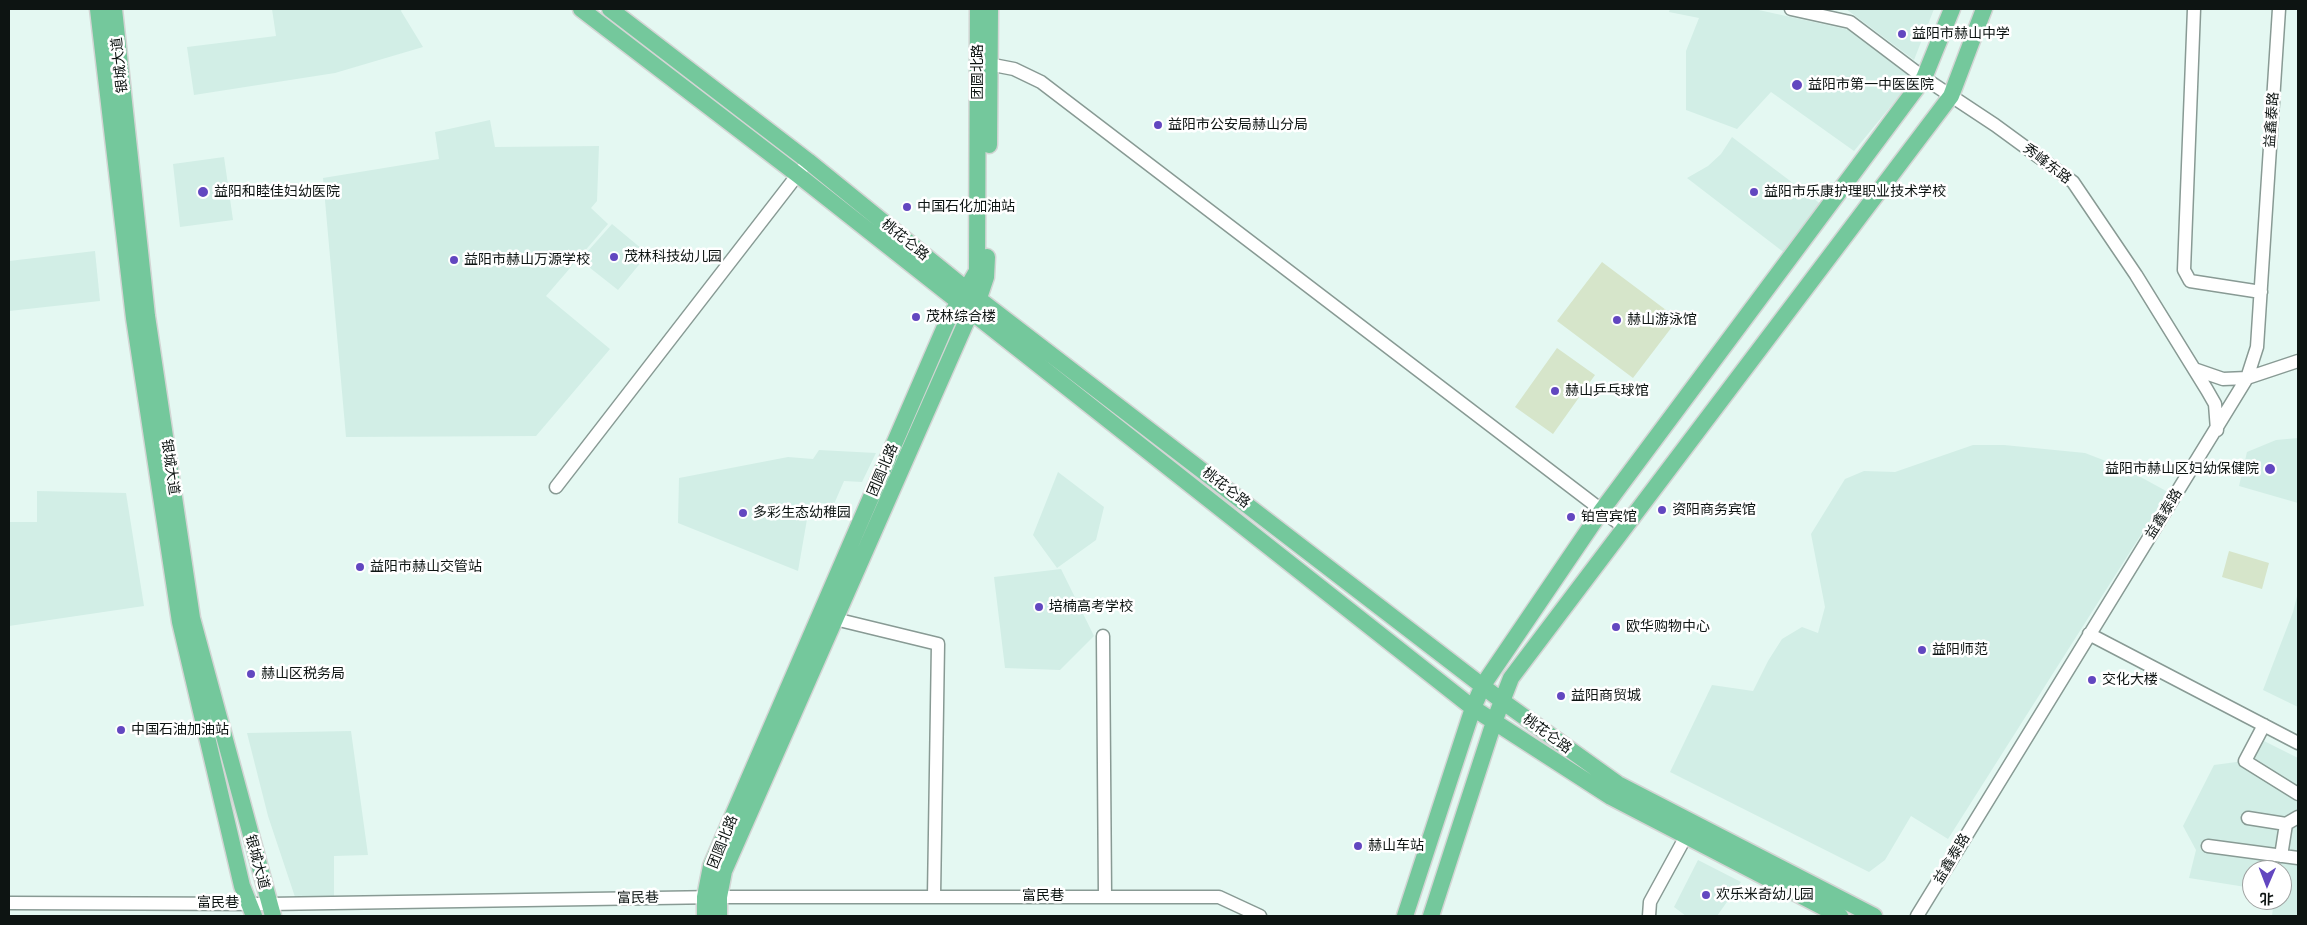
<!DOCTYPE html>
<html>
<head>
<meta charset="utf-8">
<style>
  body { margin:0 }
  #map { position:relative; width:2307px; height:925px; overflow:hidden; background:#e4f8f2; font-family:"IBM Plex Sans","Noto Sans SC",sans-serif }
  canvas { display:block }
  .frame { position:absolute; inset:0; border:10px solid #0d1412; pointer-events:none }
  .north { position:absolute; left:2242px; top:860px; width:50px; height:50px; box-sizing:border-box; background:#fff; border:1px solid #9ea1a0; border-radius:50%; rotate:181deg; font-size:14px; font-weight:700; line-height:20px; text-align:center; color:#0d1412 }
  .north::after { content:''; display:block; margin:auto; width:18px; height:22px; background:#6247c0; clip-path:polygon(50% 0,100% 100%,50% 72%,0 100%) }
</style>
</head>
<body>
<div id="map">
<canvas width="2307" height="925"></canvas>
<div class="frame"></div>
<div class="north">北</div>
</div>
<script>
const ctx = document.querySelector('canvas').getContext('2d');
ctx.lineJoin = 'round';
function paint(path, color) {
  ctx.fillStyle = color;
  ctx.fill(path, 'evenodd');
}
function poly(rows) {
  const path = new Path2D();
  for (const r of rows) {
    path.moveTo(r[0], r[1]);
    for (let i = 2; i < r.length; i += 2) path.lineTo(r[i], r[i + 1]);
  }
  return path;
}
function trace(path, color, width, dash) {
  ctx.strokeStyle = color;
  ctx.lineWidth = width;
  ctx.lineCap = dash ? 'butt' : 'round';
  ctx.setLineDash(dash || []);
  ctx.stroke(path);
}
function drawText(font, color, halo, rows, align = 'center') {
  ctx.font = font + ' "IBM Plex Sans","Noto Sans SC",sans-serif';
  ctx.lineWidth = 5;
  ctx.setLineDash([]);
  ctx.textBaseline = 'middle';
  ctx.strokeStyle = halo;
  ctx.fillStyle = color;
  for (const [text, x, y, turn = 0] of rows) {
    ctx.save();
    ctx.translate(x, y);
    ctx.rotate((+turn || 0) * Math.PI / 180);
    ctx.textAlign = isNaN(turn) ? turn : align;
    if (halo) ctx.strokeText(text, 0, 0);
    ctx.fillText(text, 0, 0);
    ctx.restore();
  }
}
const built = poly([
  [272,9,402,9,401,11,423,47,335,73,194,95,187,47,276,36],
  [1670,9,1754,9,1850,30,1914,78,1854,151,1771,92,1737,129,1686,110,1686,51,1699,18,1669,12],
  [1846,9,1934,9,1914,60],
  [490,120,495,147,599,146,597,201,591,208,608,224,546,296,610,349,536,436,346,437,323,178,439,159,435,132],
  [1732,137,1822,205,1786,254,1687,178,1708,166,1721,154],
  [224,157,233,220,180,227,173,164],
  [612,224,648,254,618,290,580,260],
  [95,251,100,301,9,311,9,261],
  [2298,438,2298,503,2239,486,2247,452,2276,440],
  [1973,445,2004,445,2085,453,2124,468,2168,492,1948,839,1911,816,1885,860,1869,872,1670,772,1712,685,1753,691,1768,661,1782,639,1802,627,1818,633,1825,607,1811,534,1845,479,1864,471,1895,472],
  [819,450,876,453,862,482,844,481,834,504,810,502,798,571,678,523,679,478,788,457,813,459],
  [1058,472,1104,507,1096,540,1057,568,1033,535],
  [37,491,126,493,144,606,9,626,9,522,37,522],
  [1061,569,1094,636,1060,670,1005,668,994,577],
  [2298,592,2298,707,2263,690,2293,612],
  [351,731,368,855,334,856,334,897,295,897,268,816,247,733],
  [2258,738,2298,758,2298,916,2272,916,2274,900,2282,900,2282,870,2252,870,2252,888,2189,878,2196,850,2183,826,2214,765,2244,761],
  [1698,860,1741,882,1717,916,1686,916,1674,907]
]);
const green = poly([
  [1602,262,1678,319,1633,378,1557,321],
  [1557,348,1595,375,1553,434,1515,407],
  [2229,551,2269,563,2262,589,2222,577]
]);
const minor = poly([
  [1791,9,1850,22,1924,78,1995,125,2073,182,2136,275,2207,390,2215,404,2217,430],
  [2194,9,2184,270,2190,281,2261,292],
  [983,63,1014,69,1041,82,1625,528],
  [2194,369,2223,379,2247,378,2298,361],
  [556,487,802,169],
  [835,619,938,644,934,896],
  [2089,634,2298,743],
  [1103,636,1105,896],
  [2264,725,2245,761,2298,794],
  [2248,818,2286,824,2298,817],
  [2208,846,2298,858],
  [2281,856,2286,824],
  [9,903,268,904,719,897,1219,897,1260,916],
  [1649,916,1650,902,1685,838],
  [1917,916,2247,378,2257,347,2279,9]
]);
const major = poly([
  [98,9,134,318,180,622,242,886,254,916],
  [114,9,147,316,192,618,273,916],
  [581,9,798,175,1473,708,1611,797,1840,916],
  [610,9,808,161,967,290,1502,701,1618,784,1874,916],
  [989,145,990,9],
  [705,916,705,897,711,866,947,322,977,271,978,9],
  [719,916,719,897,724,871,971,311,979,298,986,277,987,257],
  [1405,916,1473,708,1483,685,1602,510,1924,78,1952,9],
  [1431,916,1494,722,1511,678,1951,96,1984,9]
]);
const markers = [
  [1902,34,5,"#6247c0"],
  [1797,85,6,"#6247c0"],
  [1158,125,5,"#6247c0"],
  [203,192,6,"#6247c0"],
  [1754,192,5,"#6247c0"],
  [907,207,5,"#6247c0"],
  [614,257,5,"#6247c0"],
  [454,260,5,"#6247c0"],
  [916,317,5,"#6247c0"],
  [1617,320,5,"#6247c0"],
  [1555,391,5,"#6247c0"],
  [2270,469,6,"#6247c0"],
  [1662,510,5,"#6247c0"],
  [743,513,5,"#6247c0"],
  [1571,517,5,"#6247c0"],
  [360,567,5,"#6247c0"],
  [1039,607,5,"#6247c0"],
  [1616,627,5,"#6247c0"],
  [1922,650,5,"#6247c0"],
  [251,674,5,"#6247c0"],
  [2092,680,5,"#6247c0"],
  [1561,696,5,"#6247c0"],
  [121,730,5,"#6247c0"],
  [1358,846,5,"#6247c0"],
  [1706,895,5,"#6247c0"]
];
const poiNames = [
  ["益阳市赫山中学",1912,34],
  ["益阳市第一中医医院",1808,85],
  ["益阳市公安局赫山分局",1168,125],
  ["益阳和睦佳妇幼医院",214,192],
  ["益阳市乐康护理职业技术学校",1764,192],
  ["中国石化加油站",917,207],
  ["茂林科技幼儿园",624,257],
  ["益阳市赫山万源学校",464,260],
  ["茂林综合楼",926,317],
  ["赫山游泳馆",1627,320],
  ["赫山乒乓球馆",1565,391],
  ["益阳市赫山区妇幼保健院",2259,469,"right"],
  ["资阳商务宾馆",1672,510],
  ["多彩生态幼稚园",753,513],
  ["铂宫宾馆",1581,517],
  ["益阳市赫山交管站",370,567],
  ["培楠高考学校",1049,607],
  ["欧华购物中心",1626,627],
  ["益阳师范",1932,650],
  ["赫山区税务局",261,674],
  ["交化大楼",2102,680],
  ["益阳商贸城",1571,696],
  ["中国石油加油站",131,730],
  ["赫山车站",1368,846],
  ["欢乐米奇幼儿园",1716,895]
];
const streetNames = [
  ["银城大道",120,65,-96],
  ["团圆北路",978,72,-90],
  ["益鑫泰路",2272,120,-86],
  ["秀峰东路",2047,164,37],
  ["桃花仑路",905,240,39],
  ["银城大道",170,467,82],
  ["团圆北路",883,470,-67],
  ["桃花仑路",1226,488,38],
  ["益鑫泰路",2164,514,-58],
  ["桃花仑路",1547,734,36],
  ["团圆北路",723,842,-68],
  ["益鑫泰路",1952,859,-59],
  ["银城大道",257,862,75],
  ["富民巷",1043,896],
  ["富民巷",638,898,-1],
  ["富民巷",218,903]
];
paint(built, '#d2eee6');
paint(green, '#d6e5ca');
trace(minor, '#889a94', 15);
trace(major, '#d3d5d4', 19);
trace(minor, '#fff', 12);
trace(major, '#74c89c', 16);
for (const [x, y, r, color] of markers) {
  const dot = new Path2D();
  dot.arc(x, y, r, 0, 2 * Math.PI);
  ctx.fillStyle = color;
  ctx.fill(dot);
  trace(dot, '#fff', 2);
}
drawText('14px', '#0d1412', '#fff', poiNames, 'left');
drawText('14px', '#0d1412', '#fff', streetNames);
</script>
</body>
</html>
